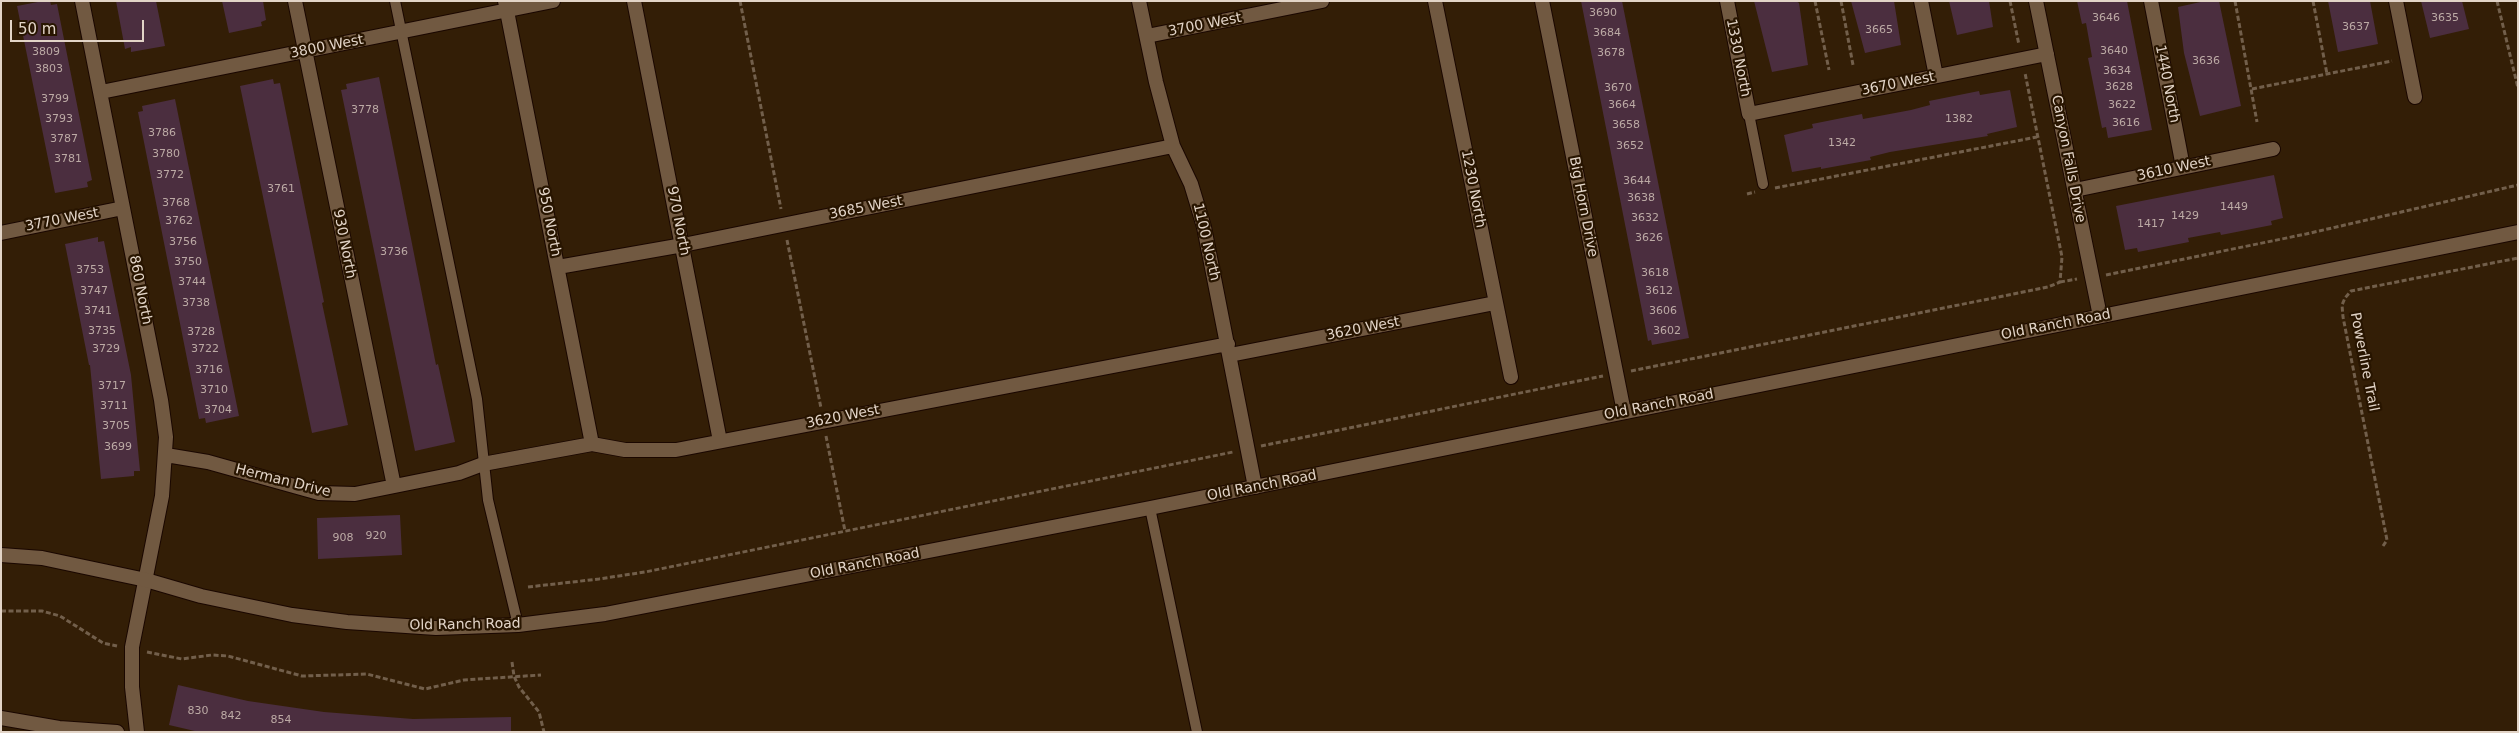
<!DOCTYPE html>
<html>
<head>
<meta charset="utf-8">
<style>
  body { margin:0 }
  #map { position:relative; width:2519px; height:733px; overflow:hidden; background:#331e06; font-family:"DejaVu Sans",sans-serif }
  canvas { display:block }
  .frame { position:absolute; inset:0; border:2px solid #e2d4c7; pointer-events:none }
  .scale { position:absolute; left:10px; top:20px; width:134px; height:22px; box-sizing:border-box; border:2px solid #e2d4c7; border-top:0; padding-left:6px; font-size:15px; line-height:18px; white-space:nowrap; color:#e2d4c7; -webkit-text-stroke:4px #281500; paint-order:stroke }
</style>
</head>
<body>
<div id="map">
<canvas width="2519" height="733"></canvas>
<div class="frame"></div>
<div class="scale">50 m</div>
</div>
<script>
const ctx = document.querySelector('canvas').getContext('2d');
ctx.lineJoin = 'round';
function paint(path, color) {
  ctx.fillStyle = color;
  ctx.fill(path, 'evenodd');
}
function poly(rows) {
  const path = new Path2D();
  for (const r of rows) {
    path.moveTo(r[0], r[1]);
    for (let i = 2; i < r.length; i += 2) path.lineTo(r[i], r[i + 1]);
  }
  return path;
}
function trace(path, color, width, dash) {
  ctx.strokeStyle = color;
  ctx.lineWidth = width;
  ctx.lineCap = dash ? 'butt' : 'round';
  ctx.setLineDash(dash || []);
  ctx.stroke(path);
}
function drawText(font, color, halo, rows, align = 'center') {
  ctx.font = font + ' "DejaVu Sans",sans-serif';
  ctx.lineWidth = 4.5;
  ctx.setLineDash([]);
  ctx.textBaseline = 'middle';
  ctx.strokeStyle = halo;
  ctx.fillStyle = color;
  for (const [text, x, y, turn = 0] of rows) {
    ctx.save();
    ctx.translate(x, y);
    ctx.rotate((+turn || 0) * Math.PI / 180);
    ctx.textAlign = isNaN(turn) ? turn : align;
    if (halo) ctx.strokeText(text, 0, 0);
    ctx.fillText(text, 0, 0);
    ctx.restore();
  }
}
const building = poly([
  [43,1,50,1,51,5,57,4,92,180,87,182,88,187,55,193,17,6],
  [116,1,156,1,165,46,131,52,131,47,125,49],
  [222,1,263,1,266,20,261,22,262,26,229,33],
  [1581,1,1622,1,1689,338,1652,345,1651,340,1648,341],
  [1754,1,1796,1,1799,3,1808,65,1772,72],
  [1851,1,1894,1,1901,45,1865,53],
  [1949,1,1989,1,1993,27,1957,35],
  [2077,1,2127,1,2152,130,2108,138,2106,127,2102,128,2088,58,2092,57,2086,23,2082,24],
  [2205,1,2219,1,2241,106,2200,116,2184,53,2178,7],
  [2328,1,2370,1,2378,44,2338,52],
  [2421,1,2462,1,2469,29,2430,38],
  [379,77,436,365,438,364,455,442,415,451,341,90,347,89,346,84],
  [273,79,274,84,280,83,324,302,322,303,348,425,312,433,240,86],
  [2010,90,2017,127,1987,134,1988,136,1890,152,1870,157,1871,160,1821,169,1821,167,1792,172,1784,135,1813,128,1812,124,1862,114,1863,119,1911,110,1930,105,1929,101,1979,91,1980,95],
  [175,99,239,416,206,423,205,418,199,419,138,112,143,111,142,106],
  [2274,175,2283,218,2271,221,2272,225,2221,235,2220,232,2188,238,2189,242,2138,252,2137,248,2125,250,2116,206],
  [98,237,98,242,104,241,131,375,140,471,134,471,134,476,101,479,90,365,89,365,65,244],
  [400,515,402,555,318,559,317,518],
  [178,685,248,701,324,712,413,719,511,717,511,732,199,732,169,725]
]);
const path = poly([
  [740,1,781,209],
  [1815,1,1829,70],
  [1841,1,1853,65],
  [2010,1,2019,45],
  [2235,1,2257,122],
  [2313,1,2327,74],
  [2497,1,2518,88],
  [2252,89,2392,61],
  [1775,188,2037,137],
  [1747,194,1755,192],
  [787,240,821,408],
  [2106,275,2306,234,2518,185],
  [2060,282,2077,279],
  [1631,371,2048,287,2060,282,2062,257,2025,73],
  [826,436,845,531],
  [1261,446,1603,376],
  [2383,546,2387,540,2343,317,2342,305,2345,298,2351,291,2518,258],
  [528,587,599,579,645,572,1233,452],
  [1,611,42,611,60,616,103,643,117,646],
  [147,652,182,659,212,655,228,656,302,676,367,674,425,689,464,680,541,675],
  [512,662,514,676,519,687,539,712,544,732]
]);
const service = poly([
  [395,1,477,399,488,500,518,625],
  [1749,114,1763,184],
  [1150,508,1197,732]
]);
const minor = poly([
  [82,1,161,400,166,437,162,496,132,647,132,687,137,732],
  [295,1,394,486],
  [505,1,592,444],
  [634,1,720,441],
  [1139,1,1156,82,1173,146,1191,184,1204,227,1255,487],
  [1435,1,1511,377],
  [1542,1,1624,412],
  [1727,1,1749,114,2047,54],
  [1921,1,1936,76],
  [2036,1,2100,316],
  [2151,1,2183,167],
  [2396,1,2415,97],
  [1147,36,1322,1],
  [101,92,553,1],
  [2075,190,2273,149],
  [1,233,123,208],
  [558,267,683,245,1173,146],
  [1230,355,1495,303],
  [166,455,208,462,319,493,355,494,459,473,483,464,592,444,625,450,676,450,1228,344],
  [1,718,59,728,117,732]
]);
const tertiary = poly([
  [1,555,42,558,146,580,201,596,292,615,347,622,436,628,518,625,605,614,1150,508,2518,232]
]);
const numberNames = [
  ["3690",1603,13],
  ["3646",2106,18],
  ["3635",2445,18],
  ["3637",2356,27],
  ["3665",1879,30],
  ["3684",1607,33],
  ["3640",2114,51],
  ["3809",46,52],
  ["3678",1611,53],
  ["3636",2206,61],
  ["3803",49,69],
  ["3634",2117,71],
  ["3628",2119,87],
  ["3670",1618,88],
  ["3799",55,99],
  ["3664",1622,105],
  ["3622",2122,105],
  ["3778",365,110],
  ["3793",59,119],
  ["1382",1959,119],
  ["3616",2126,123],
  ["3658",1626,125],
  ["3786",162,133],
  ["3787",64,139],
  ["1342",1842,143],
  ["3652",1630,146],
  ["3780",166,154],
  ["3781",68,159],
  ["3772",170,175],
  ["3644",1637,181],
  ["3761",281,189],
  ["3638",1641,198],
  ["3768",176,203],
  ["1449",2234,207],
  ["1429",2185,216],
  ["3632",1645,218],
  ["3762",179,221],
  ["1417",2151,224],
  ["3626",1649,238],
  ["3756",183,242],
  ["3736",394,252],
  ["3750",188,262],
  ["3753",90,270],
  ["3618",1655,273],
  ["3744",192,282],
  ["3747",94,291],
  ["3612",1659,291],
  ["3738",196,303],
  ["3741",98,311],
  ["3606",1663,311],
  ["3735",102,331],
  ["3602",1667,331],
  ["3728",201,332],
  ["3729",106,349],
  ["3722",205,349],
  ["3716",209,370],
  ["3717",112,386],
  ["3710",214,390],
  ["3711",114,406],
  ["3704",218,410],
  ["3705",116,426],
  ["3699",118,447],
  ["920",376,536],
  ["908",343,538],
  ["830",198,711],
  ["842",231,716],
  ["854",281,720]
];
const streetNames = [
  ["3700 West",1205,25,-11],
  ["3800 West",327,47,-11],
  ["1330 North",1738,58,79],
  ["3670 West",1898,84,-11],
  ["1440 North",2167,84,79],
  ["Canyon Falls Drive",2068,159,79],
  ["3610 West",2174,169,-12],
  ["1230 North",1473,189,79],
  ["Big Horn Drive",1583,207,79],
  ["3685 West",866,208,-11],
  ["3770 West",62,220,-11],
  ["970 North",678,221,79],
  ["950 North",549,222,79],
  ["1100 North",1206,242,77],
  ["930 North",344,244,79],
  ["860 North",140,290,79],
  ["Old Ranch Road",2056,325,-11],
  ["3620 West",1363,329,-11],
  ["Powerline Trail",2364,362,79],
  ["Old Ranch Road",1659,405,-11],
  ["3620 West",843,417,-11],
  ["Herman Drive",283,481,14],
  ["Old Ranch Road",1262,486,-11],
  ["Old Ranch Road",865,564,-11],
  ["Old Ranch Road",465,625,-1]
];
paint(building, '#4b2e3f');
trace(service, '#1a0700', 12);
trace(minor, '#1a0700', 16);
trace(tertiary, '#1a0700', 16);
trace(path, '#725f4b', 3, [5, 2.5]);
trace(service, '#715941', 10);
trace(minor, '#715941', 14);
trace(tertiary, '#715941', 14);
drawText('11px', '#bcaaa5', null, numberNames);
drawText('14px', '#e2d4c7', '#281500', streetNames);
</script>
</body>
</html>
